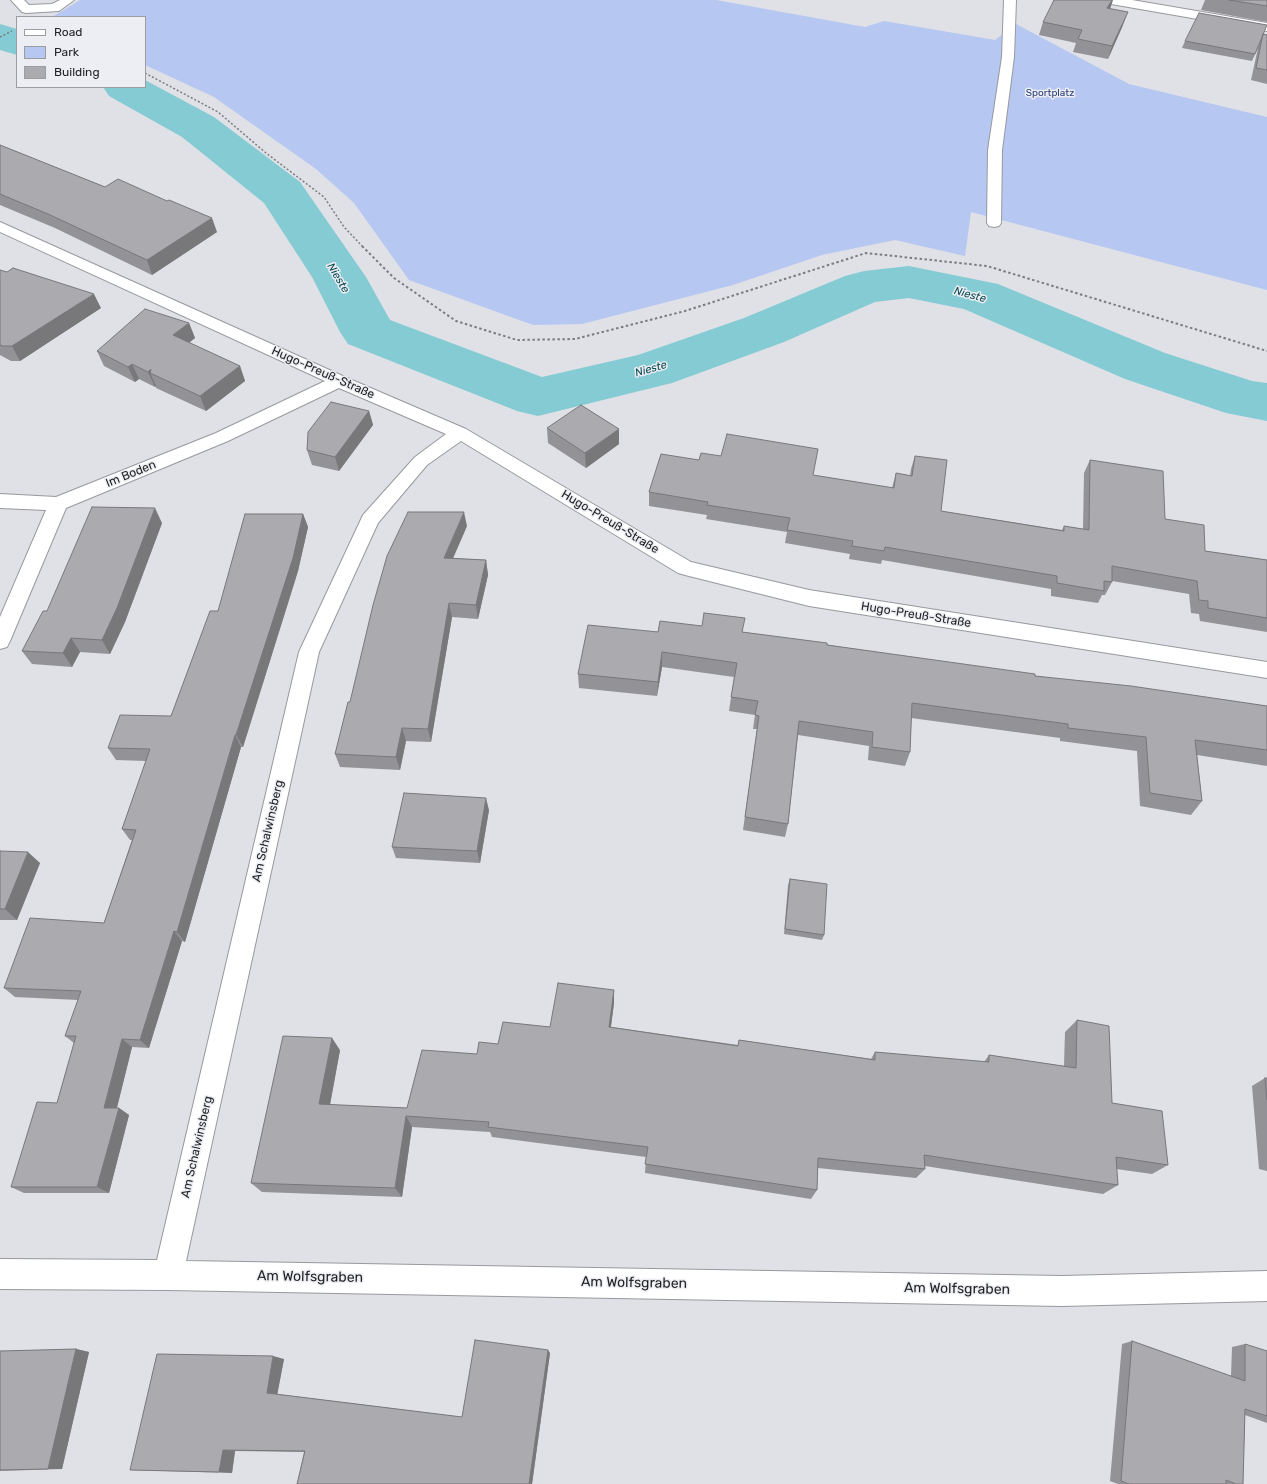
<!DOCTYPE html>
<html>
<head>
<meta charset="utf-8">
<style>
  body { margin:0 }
  #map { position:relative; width:1267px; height:1484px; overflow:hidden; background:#dfe1e6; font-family:Rubik,sans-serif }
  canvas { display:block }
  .legend { position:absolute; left:16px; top:16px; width:130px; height:72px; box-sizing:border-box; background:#eceef3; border:1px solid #9c9da1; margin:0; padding:5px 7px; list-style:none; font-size:12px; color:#232325 }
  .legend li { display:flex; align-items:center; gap:8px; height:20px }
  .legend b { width:20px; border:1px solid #9c9da1 }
</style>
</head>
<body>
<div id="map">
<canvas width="1267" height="1484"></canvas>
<ul class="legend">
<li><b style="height:5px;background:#fff"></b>Road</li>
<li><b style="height:11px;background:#b6c7f2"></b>Park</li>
<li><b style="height:11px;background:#abaaaf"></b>Building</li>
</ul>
</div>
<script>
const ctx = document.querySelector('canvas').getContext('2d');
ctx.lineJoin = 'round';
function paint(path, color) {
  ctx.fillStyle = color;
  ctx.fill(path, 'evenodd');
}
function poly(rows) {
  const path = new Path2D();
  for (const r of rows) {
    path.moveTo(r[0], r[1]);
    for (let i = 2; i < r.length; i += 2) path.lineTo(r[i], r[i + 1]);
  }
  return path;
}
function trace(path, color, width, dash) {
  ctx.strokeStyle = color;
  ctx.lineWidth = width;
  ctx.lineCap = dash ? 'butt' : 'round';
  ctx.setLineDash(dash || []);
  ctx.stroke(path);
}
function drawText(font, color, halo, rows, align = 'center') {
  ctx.font = font + ' Rubik,sans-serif';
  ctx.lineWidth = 3;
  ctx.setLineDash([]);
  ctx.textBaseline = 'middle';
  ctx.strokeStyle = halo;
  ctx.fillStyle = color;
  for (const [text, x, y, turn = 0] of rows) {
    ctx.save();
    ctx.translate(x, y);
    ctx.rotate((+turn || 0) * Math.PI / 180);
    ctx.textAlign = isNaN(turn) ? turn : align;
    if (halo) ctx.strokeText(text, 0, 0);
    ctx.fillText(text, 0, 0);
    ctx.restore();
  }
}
const green = poly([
  [80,0,716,0,865,27,884,21,995,40,1016,24,1129,84,1267,117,1267,290,971,212,965,256,895,240,822,255,733,285,582,324,533,325,409,280,354,203,316,169,214,97,145,65,145,17,52,17]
]);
const river = poly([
  [0,24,17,29,17,55,0,50,0,24],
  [145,80,214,117,300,182,366,277,390,320,542,377,638,355,744,318,845,276,864,271,909,266,998,284,1165,353,1252,381,1267,383,1267,421,1226,413,1125,379,964,309,909,298,875,302,784,342,672,383,538,416,517,411,348,344,340,332,312,277,264,203,182,137,109,96,103,87,145,87,145,80]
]);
const pathFar1 = poly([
  [0,37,12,31],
  [145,73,218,112,266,153,324,197,344,227,363,247]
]);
const path = poly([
  [362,246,394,278,456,321,517,340,575,339,685,311,866,253,987,266,1267,351]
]);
const minor = poly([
  [11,0,24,0,29,5,52,4,60,0,74,0,59,11,26,13,22,12,11,0],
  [1004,0,1016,0,1014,57,1002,150,1001,223,999,226,994,227,989,226,987,223,988,150,1002,57,1004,0],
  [1105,0,1132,0,1267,23,1267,31,1111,4,1107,3,1105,0],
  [0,222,345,377,466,429,691,562,809,590,1267,662,1267,678,809,606,685,575,678,573,461,441,427,465,378,523,319,652,186,1261,1062,1276,1267,1271,1267,1301,1062,1306,168,1290,0,1289,0,1259,157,1260,299,652,363,515,415,457,446,434,339,388,228,441,66,508,10,641,7,647,0,649,0,617,46,510,0,508,0,494,56,497,216,433,325,381,0,232,0,222]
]);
const wall = poly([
  [1205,0,1267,0,1267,22,1201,10],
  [1111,6,1110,9,1123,25,1108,59,1073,52,1076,43,1039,35,1043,22],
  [1263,34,1267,35,1267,84,1251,80,1258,48,1252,61,1182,48,1185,41,1260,42],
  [0,145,217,232,152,275,55,228,0,205],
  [0,270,101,308,20,361,11,361,0,355],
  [189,323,195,338,189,343,240,366,245,381,206,411,156,388,156,386,155,387,139,379,135,382,104,366,97,351],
  [369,411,373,425,339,471,312,465,307,450],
  [547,428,619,444,586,468,548,443],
  [915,456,941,511,1062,530,1064,526,1083,529,1084,473,1090,460,1205,551,1267,560,1267,632,1200,621,1199,614,1191,613,1189,594,1112,581,1112,582,1105,595,1102,595,1098,603,1051,596,1051,589,882,560,881,564,849,559,850,554,785,543,787,532,706,519,707,515,649,506,649,492,699,460,813,475,892,488,896,473,910,476,911,469],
  [303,514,308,527,298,571,243,747,241,747,185,942,182,941,149,1048,132,1047,117,1108,119,1108,129,1115,109,1193,24,1193,11,1187,57,1103,74,1043,65,1036,78,1000,15,997,4,988,104,923,132,840,130,840,122,829,146,761,116,760,108,748,171,716,218,611],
  [162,523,125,622,110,654,80,652,72,667,32,664,22,651,47,611],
  [467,526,453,558,486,560,488,575,478,619,452,617,431,742,406,741,400,770,340,767,335,754],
  [702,626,743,632,1035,676,1267,706,1267,766,1197,755,1202,801,1191,815,1140,806,1137,751,1060,741,1060,738,911,718,910,752,905,766,868,760,869,746,798,735,788,824,785,837,743,830,757,729,753,729,755,715,729,711,734,677,662,667,657,696,579,688,578,674,658,632],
  [489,810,480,863,396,858,392,847],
  [0,851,40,863,17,920,0,920],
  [790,879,824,935,822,940,784,934,788,885],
  [614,990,614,1003,611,1027,738,1045,739,1040,871,1059,875,1052,984,1062,989,1055,1064,1066,1065,1032,1077,1020,1112,1103,1168,1165,1152,1174,1116,1169,1118,1185,1103,1194,925,1166,925,1169,916,1178,818,1168,817,1190,811,1199,645,1173,646,1157,492,1137,490,1132,412,1127,402,1197,262,1192,251,1183,340,1050,330,1105,407,1108,477,1054,498,1044,550,1027],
  [1265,1078,1267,1078,1267,1171,1259,1169,1252,1086],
  [1132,1341,1231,1376,1232,1347,1245,1344,1267,1351,1267,1423,1245,1415,1243,1484,1118,1484,1110,1481,1122,1344],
  [76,1349,89,1352,62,1469,0,1471,0,1352],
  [550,1353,532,1484,297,1484,304,1452,235,1451,232,1473,130,1470,284,1359,277,1394,462,1417]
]);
const shadedWall = poly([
  [1112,0,1113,0,1111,6,1103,22,1107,8],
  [1128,12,1123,25,1108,59,1112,46],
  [212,218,217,232,152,275,147,260],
  [94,294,101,308,20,361,12,346],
  [189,323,195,338,179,350,173,335],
  [132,364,139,379,135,382,128,367],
  [240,366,245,381,206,411,200,396],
  [151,369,150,373,156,386,155,387,148,372],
  [369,411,373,425,339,471,335,457],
  [619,429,619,444,586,468,585,453],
  [155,508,162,523,125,622,110,654,102,640],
  [464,512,467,526,447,572,444,558],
  [303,514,308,527,298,571,243,747,236,735],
  [486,560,488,575,478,619,476,605],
  [449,603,452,617,431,742,428,729],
  [71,638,80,652,72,667,63,653],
  [662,652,662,667,657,696,658,682],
  [402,728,406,741,400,770,396,757],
  [235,735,241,747,185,942,177,932],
  [486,798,489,810,480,863,477,851],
  [28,852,40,863,17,920,5,909],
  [174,931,182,941,149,1048,140,1040],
  [614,990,614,1003,609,1040,609,1027],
  [332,1038,340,1050,328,1115,319,1104],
  [122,1039,132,1047,115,1115,104,1108],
  [119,1108,129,1115,109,1193,97,1187],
  [406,1116,412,1127,402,1197,395,1188],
  [76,1349,89,1352,62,1469,48,1469],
  [548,1350,550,1353,532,1484,529,1484],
  [273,1356,284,1359,277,1396,267,1393],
  [223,1450,235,1451,232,1473,219,1472]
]);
const building = poly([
  [1054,0,1112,0,1107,8,1128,12,1112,46,1078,39,1082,30,1043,22,1054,0],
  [1229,0,1267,0,1267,6,1229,0],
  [1199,13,1267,25,1255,54,1185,41,1199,13],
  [1263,34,1267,35,1267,70,1256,68,1263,34],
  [0,145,105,187,118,179,167,201,169,200,212,218,147,260,48,214,0,194,0,145],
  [13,268,94,294,12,346,3,346,0,345,0,270,7,272,13,268],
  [145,309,189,323,173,335,240,366,200,396,150,373,151,369,148,372,132,364,128,367,97,351,145,309],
  [331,402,369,411,335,457,307,450,308,432,331,402],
  [581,405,619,429,585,453,547,428,581,405],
  [727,434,818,449,813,475,894,488,896,473,912,476,915,456,947,460,941,511,1064,531,1064,526,1089,530,1090,460,1163,471,1165,519,1204,525,1205,551,1267,560,1267,618,1208,608,1208,601,1199,600,1197,581,1112,566,1112,582,1104,581,1104,591,1057,583,1057,576,885,547,884,551,852,546,853,541,787,530,790,518,707,505,708,502,649,492,661,454,699,460,701,453,721,456,727,434],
  [92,507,155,508,117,608,102,640,71,638,63,653,22,651,43,611,47,611,92,507],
  [408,512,464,512,444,558,486,560,476,605,449,603,428,729,402,728,396,757,335,754,348,702,350,702,373,605,387,556,408,512],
  [245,514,303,514,293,558,236,735,235,735,177,932,174,931,140,1040,122,1039,104,1108,119,1108,97,1187,11,1187,37,1102,57,1103,76,1036,65,1036,81,991,4,988,30,918,104,923,136,830,122,829,150,749,108,748,120,715,171,716,210,611,218,611,245,514],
  [704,613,745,618,742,632,827,643,827,645,1035,674,1035,676,1131,686,1267,706,1267,750,1195,740,1202,801,1150,793,1146,737,1068,728,1068,724,912,703,910,752,872,747,873,732,799,721,788,824,745,817,759,716,755,715,758,701,731,697,737,663,662,652,658,682,578,674,588,625,658,632,660,621,702,626,704,613],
  [404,793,486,798,477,851,392,847,404,793],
  [0,851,28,852,5,909,0,909,0,851],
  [790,879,827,884,824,935,785,929,790,879],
  [558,983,614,990,609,1027,738,1046,739,1040,875,1060,875,1052,989,1062,989,1055,1076,1068,1077,1020,1109,1026,1112,1103,1162,1111,1168,1165,1116,1157,1118,1185,924,1155,925,1169,818,1158,817,1190,645,1164,648,1147,488,1127,489,1122,406,1116,395,1188,251,1183,283,1036,332,1038,319,1104,407,1108,422,1050,477,1054,479,1042,498,1044,503,1022,550,1027,558,983],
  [1265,1078,1267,1078,1267,1100,1265,1078],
  [475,1340,548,1350,529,1484,297,1484,305,1451,223,1450,219,1472,130,1470,157,1354,273,1356,267,1393,462,1417,475,1340],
  [1132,1341,1245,1381,1245,1344,1267,1351,1267,1416,1245,1409,1243,1484,1236,1484,1226,1480,1226,1484,1129,1484,1121,1481,1132,1341],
  [76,1349,48,1469,0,1470,0,1351,76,1349]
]);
const farParknames = [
  ["Sportplatz",1050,93]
];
const farWaternames = [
  ["Nieste",338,278,59],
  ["Nieste",970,295,15],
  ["Nieste",651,369,-16]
];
const streetNames = [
  ["Hugo-Preuß-Straße",323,373,24],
  ["Im Boden",131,474,-22],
  ["Hugo-Preuß-Straße",610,522,31],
  ["Hugo-Preuß-Straße",916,615,9],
  ["Am Schalwinsberg",268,831,-77],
  ["Am Schalwinsberg",197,1147,-77]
];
const nearStreetnames = [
  ["Am Wolfsgraben",310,1277,1],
  ["Am Wolfsgraben",634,1283,1],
  ["Am Wolfsgraben",957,1289,1]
];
paint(green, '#b6c7f2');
paint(river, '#85cbd4');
trace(minor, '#97999e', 2);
trace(pathFar1, '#7b7c7f', 1.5, [2, 2]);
trace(path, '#7b7c7f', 2, [2.5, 2.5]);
paint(minor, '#fff');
paint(wall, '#939296');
paint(shadedWall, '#78777a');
paint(building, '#abaaaf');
trace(building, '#78777a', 1);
drawText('10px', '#2c3f79', '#eceef3', farParknames);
drawText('italic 11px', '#06484f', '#eceef3', farWaternames);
drawText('12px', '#232325', '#eceef3', streetNames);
drawText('14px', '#232325', '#eceef3', nearStreetnames);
</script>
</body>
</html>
